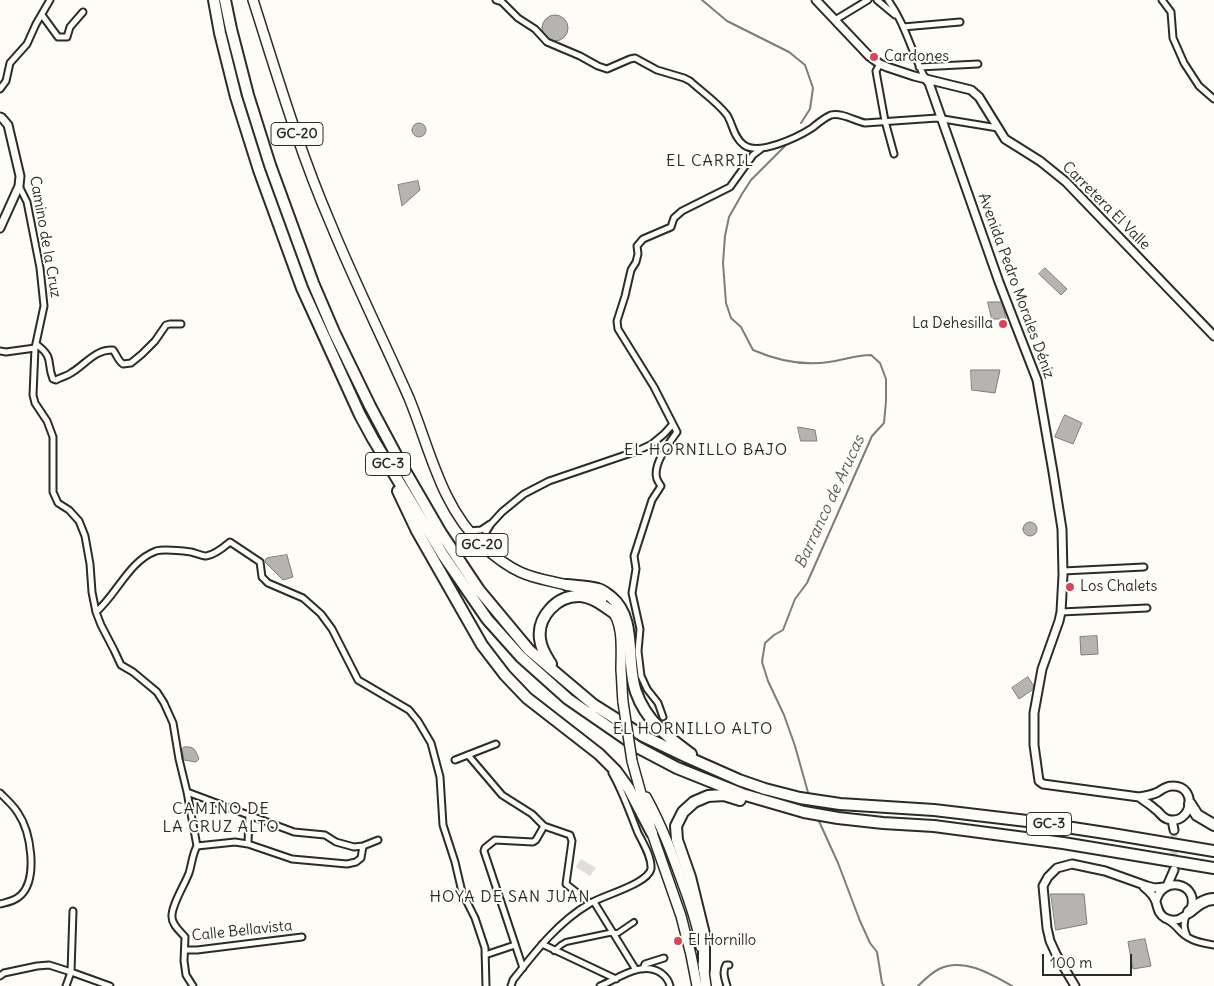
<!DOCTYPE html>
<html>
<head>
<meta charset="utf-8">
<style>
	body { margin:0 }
	#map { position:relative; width:1214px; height:986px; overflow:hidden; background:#fdfcf7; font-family:Delius,sans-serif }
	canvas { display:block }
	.scale { position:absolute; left:1042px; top:954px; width:90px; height:22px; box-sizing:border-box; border:2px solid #2b2b2b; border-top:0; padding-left:6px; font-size:15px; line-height:18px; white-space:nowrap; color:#2b2b2b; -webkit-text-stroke:4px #fdfcf7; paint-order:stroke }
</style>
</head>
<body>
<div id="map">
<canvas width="1214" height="986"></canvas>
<div class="scale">100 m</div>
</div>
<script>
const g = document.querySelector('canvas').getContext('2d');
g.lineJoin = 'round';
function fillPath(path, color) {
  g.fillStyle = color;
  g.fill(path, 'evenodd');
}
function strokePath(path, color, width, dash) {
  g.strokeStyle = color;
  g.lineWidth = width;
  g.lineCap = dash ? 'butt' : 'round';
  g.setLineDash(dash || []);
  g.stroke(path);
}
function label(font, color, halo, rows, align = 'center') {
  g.font = font + ' Delius,sans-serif';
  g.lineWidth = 4;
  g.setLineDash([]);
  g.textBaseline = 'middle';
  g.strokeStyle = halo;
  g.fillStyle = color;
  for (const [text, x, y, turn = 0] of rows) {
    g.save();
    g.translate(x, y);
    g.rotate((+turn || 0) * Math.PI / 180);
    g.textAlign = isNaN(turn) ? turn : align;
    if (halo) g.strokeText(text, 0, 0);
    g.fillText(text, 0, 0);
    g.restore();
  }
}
fillPath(new Path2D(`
	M581 859 596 868 590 876 576 867Z`), '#dfdeda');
const water = new Path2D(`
	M542 28a13 13 0 1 1 26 0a13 13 0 1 1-26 0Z
	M412 130a7 7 0 1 1 14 0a7 7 0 1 1-14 0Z
	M418 181 420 190 402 206 398 185Z
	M1045 268 1067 289 1061 295 1039 274Z
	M988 302H1002L1006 319H992Z
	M971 370H1000L995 393 972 390Z
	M1065 415 1082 423 1073 444 1055 437Z
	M798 427 815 430 817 441H801Z
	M1023 529a7 7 0 1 1 14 0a7 7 0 1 1-14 0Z
	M287 555 293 577 283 580 265 562V560L267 558Z
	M1097 636 1098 654 1081 655 1080 637Z
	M1028 677 1035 688 1019 699 1012 688Z
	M184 747C195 746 195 750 199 759L196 762 184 760 182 750Z
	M1051 894H1084L1087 924 1056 930Z
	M1145 939 1151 966 1133 969 1128 942Z`);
fillPath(water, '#b5b4b1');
strokePath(water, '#7e7d7b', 1);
strokePath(new Path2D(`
	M702 0 727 21 789 52 805 65 813 88 810 109 801 123
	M787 144 751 180 742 194 729 217 725 236 723 263 726 303 731 318 741 327 753 350C776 360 803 366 829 362 843 360 856 355 871 355L880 363 886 379V401L884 423 872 436 807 583 795 599 783 630 774 635 765 643 762 662 768 681 784 715 795 746 809 796
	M818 819 838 863 860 921 870 943 877 952 882 983 884 986
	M918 986C924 980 931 973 939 969 963 957 991 974 1012 986`), '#7e7d7b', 2);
strokePath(new Path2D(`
	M1174 830V865`), '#d3d2ce', 7, [7, 3.5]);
const pedestrian = new Path2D(`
	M554 951 561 945 566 942 609 933H618L634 922`);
const minor = new Path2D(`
	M496 0 502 2 518 18 535 29 547 42 580 56 598 66 607 69 630 59 635 58 657 70 684 78 690 81C702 92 717 102 727 115 733 125 734 138 744 145 759 156 798 137 812 128 818 123 824 118 831 115 841 112 855 121 865 123L937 118 998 128
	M877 0 895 15
	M888 0C905 23 912 53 925 78
	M1162 0 1171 12 1173 38 1184 63 1199 86 1214 99
	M42 15 58 37H67L70 27 83 12
	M835 20 868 0
	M903 27 960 22
	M880 64 876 71 877 77 885 121 894 154
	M919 67 978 64
	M0 89 6 81 10 63 27 44 36 24 50 0
	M19 186 27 202 40 268 44 306 35 348 33 395 35 403 47 421 53 437V492L58 503 69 510 79 521 85 536 90 564 92 592 96 612 101 625 114 650 121 665 133 672 157 692 164 703 173 723 179 759 187 792 197 846C192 855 192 864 189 873 185 884 171 906 172 917 172 925 180 931 185 937L184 961 186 975 193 986
	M36 344C55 358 46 362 53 379L56 380C61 377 67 376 71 373 85 365 95 349 113 350 117 355 118 361 123 364L131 363 142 354 155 341 166 325 170 324H181
	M0 351 6 352 35 348
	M469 531 481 530 490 524
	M483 545 486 532 491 524 502 512 524 494 549 481 637 451 652 444 664 434 673 424
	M1063 571 1144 567
	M96 612C117 594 129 561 156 551 163 549 183 551 191 552 196 553 202 556 206 556 215 555 224 547 230 542L260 562 262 577 268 583 303 598 321 614 332 629 358 680 409 710 418 721 431 743 440 777 443 825 455 862 462 892 475 918 485 948 486 986
	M1061 612 1147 608
	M663 717 658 703 647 689 641 676 638 651 640 629 632 593 636 569 634 556 652 500 661 486C660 484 658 482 657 479 652 465 669 443 677 432L654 387 618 329 617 321 625 296 631 270 636 262 638 254 637 246 643 239 671 227 674 218 682 211 730 187 753 155 761 149
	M468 755 502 795 532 814 544 826 570 835 572 841 566 884 590 903
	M455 760 496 744
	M187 792 294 832 325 835 336 842 354 847 363 846 378 840
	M0 793C6 799 14 806 18 813 31 832 38 878 21 895 15 901 8 902 0 904
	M248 844 249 814
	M197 846 235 842 248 844 292 859 347 864 356 862 361 858 363 846
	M594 902 636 970
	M1186 916C1183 924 1184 929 1187 936
	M1169 921C1174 924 1177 928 1181 932 1190 941 1202 943 1214 945
	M542 944 616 979
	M185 950H197L302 937
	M485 955 515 945
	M523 968 484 851 485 848 495 840 533 842 536 840 544 826
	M643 969 645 964 664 958
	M0 976 4 973 37 966 49 965 71 972 110 986
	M66 986 71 972 73 911
	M511 986 513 980C535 952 558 922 589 904 601 896 648 884 651 869 652 857 643 843 638 833 630 813 623 792 612 773
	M600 986C618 979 641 960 661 973 665 976 669 981 670 986
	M727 986C725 979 722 972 726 965H729`);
const tertiary = new Path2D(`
	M816 0 869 56 880 64 887 67 914 76 971 90 979 97 1005 139 1040 161 1066 182 1214 336
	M925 78 929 83 999 282 1037 380 1053 472 1062 529 1063 575 1061 612 1059 621 1042 669 1034 713V745L1039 781 1043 784 1139 797C1146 796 1152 795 1158 792 1163 789 1166 786 1172 786 1199 785 1192 827 1167 819 1161 817 1160 812 1155 809 1151 805 1144 801 1139 797
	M0 117 2 118 8 125 20 176 19 186 0 228
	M1172 820 1174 830
	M1167 886 1174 870
	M1144 887C1149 891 1154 896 1156 902 1158 908 1158 914 1165 918 1171 921 1178 921 1183 917 1188 915 1191 910 1192 905 1196 882 1162 876 1156 901
	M1075 986 1056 954 1050 941 1047 928 1043 886 1048 877 1057 868 1072 864 1105 871 1147 886 1155 888 1164 887`);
const primary = new Path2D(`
	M253 0C277 75 299 150 330 222 354 281 383 339 409 398 430 449 441 507 483 546 493 555 507 566 520 572 535 579 551 581 567 585 580 588 591 593 602 599
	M611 609C624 625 621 650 621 670 622 681 622 691 623 702
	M632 761 652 833 681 916 691 955 697 986
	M646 797C662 826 673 856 684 887 691 906 698 926 701 947
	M703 964 706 986`);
const motorway = new Path2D(`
	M214 0 220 33 236 97 259 170 302 288 360 415 373 439 443 555 487 619 521 657 568 699 639 748 677 768 742 794 804 812 838 818 883 823 934 826 1063 843 1214 868
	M225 0 231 29 248 95 270 165 313 283 334 332 370 406 401 464 441 533 479 590 529 650 562 678 594 705 643 736 687 757 739 780 765 789 800 798 840 804 934 810 1027 821 1112 834 1214 851
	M398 491 417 531 482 645 505 675 527 698 599 754 616 771 629 789 652 833
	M567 585C577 586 588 586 598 589 603 590 607 594 611 597 638 619 625 662 636 692 646 721 668 737 691 754
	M551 664C546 656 541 649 540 639 537 617 557 595 580 596 593 597 604 606 614 613
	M1190 804 1197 815 1214 825
	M1189 912C1196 906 1204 899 1214 899
	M704 970V934L690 877 677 840 676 826 683 812 694 802 708 796 724 795 740 800`);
strokePath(pedestrian, '#2b2b2b', 8);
strokePath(minor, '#2b2b2b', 9);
strokePath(tertiary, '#2b2b2b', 11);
strokePath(primary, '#2b2b2b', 12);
strokePath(motorway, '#2b2b2b', 14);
strokePath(pedestrian, '#fdfcf7', 4);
strokePath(minor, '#fdfcf7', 5);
strokePath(tertiary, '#fdfcf7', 7);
strokePath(primary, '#fdfcf7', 9);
strokePath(motorway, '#fdfcf7', 10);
const primaryBridge = new Path2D(`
	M623 702 632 761`);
strokePath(primaryBridge, '#2b2b2b', 12, []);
strokePath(primaryBridge, '#fdfcf7', 9);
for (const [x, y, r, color] of [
	[874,57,5,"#d1495b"],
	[1003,324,5,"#d1495b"],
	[1070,587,5,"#d1495b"],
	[678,941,5,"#d1495b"]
]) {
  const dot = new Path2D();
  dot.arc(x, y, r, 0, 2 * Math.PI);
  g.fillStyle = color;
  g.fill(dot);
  strokePath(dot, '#fdfcf7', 2);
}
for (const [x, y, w] of [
	[297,134,52],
	[388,464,45],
	[482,545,52],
	[1049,824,45]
]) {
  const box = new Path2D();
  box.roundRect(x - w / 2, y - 11.5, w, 23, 4);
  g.fillStyle = '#fdfcf7';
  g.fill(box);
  strokePath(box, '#2b2b2b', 1);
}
label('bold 14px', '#2b2b2b', null, [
	["GC-20",297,134],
	["GC-3",388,464],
	["GC-20",482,545],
	["GC-3",1049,824]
]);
label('15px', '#2b2b2b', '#fdfcf7', [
	["Cardones",884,57],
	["La Dehesilla",993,324,"right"],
	["Los Chalets",1080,587],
	["El Hornillo",688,941]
], 'left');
label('15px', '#2b2b2b', '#fdfcf7', [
	["Carretera El Valle",1106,206,45],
	["Camino de la Cruz",45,237,80],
	["Avenida Pedro Morales Déniz",1016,286,70],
	["Calle Bellavista",242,931,-6]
]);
g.letterSpacing = '1px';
label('16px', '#2b2b2b', '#fdfcf7', [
	["EL CARRIL",710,161],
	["EL HORNILLO BAJO",706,450],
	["EL HORNILLO ALTO",693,729],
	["CAMINO DE",221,809],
	["LA CRUZ ALTO",221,827],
	["HOYA DE SAN JUAN",510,897]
]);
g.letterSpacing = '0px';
label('italic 16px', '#5b5b5a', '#fdfcf7', [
	["Barranco de Arucas",830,502,-65]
]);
</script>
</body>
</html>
